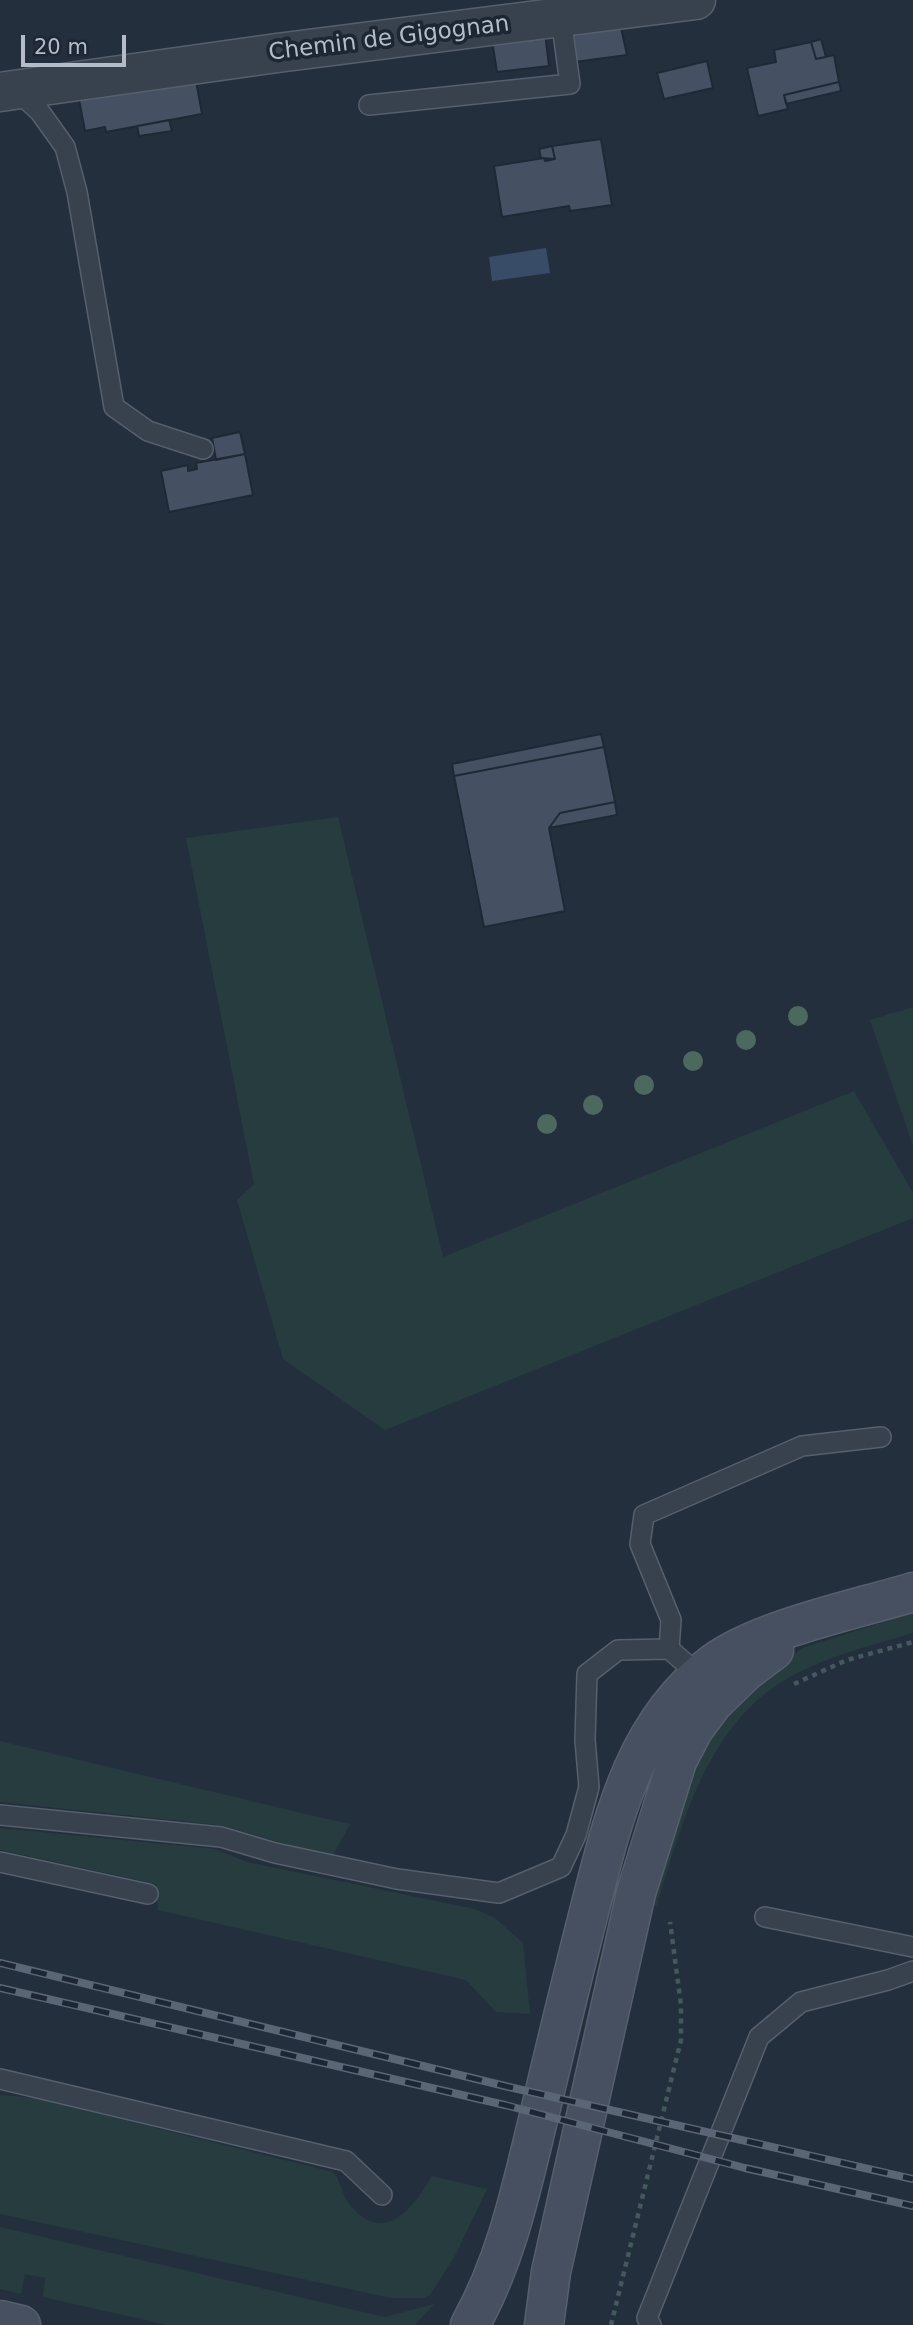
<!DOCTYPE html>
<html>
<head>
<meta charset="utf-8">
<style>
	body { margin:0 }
	#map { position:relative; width:913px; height:2325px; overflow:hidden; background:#242f3e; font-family:"DejaVu Sans",sans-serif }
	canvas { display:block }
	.scale { position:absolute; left:21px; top:35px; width:105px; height:32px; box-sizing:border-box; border:4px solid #b4bcc9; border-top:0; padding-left:9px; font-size:21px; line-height:24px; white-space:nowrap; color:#b4bcc9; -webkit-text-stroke:5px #1d2633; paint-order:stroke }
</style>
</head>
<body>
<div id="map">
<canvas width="913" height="2325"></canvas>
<div class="scale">20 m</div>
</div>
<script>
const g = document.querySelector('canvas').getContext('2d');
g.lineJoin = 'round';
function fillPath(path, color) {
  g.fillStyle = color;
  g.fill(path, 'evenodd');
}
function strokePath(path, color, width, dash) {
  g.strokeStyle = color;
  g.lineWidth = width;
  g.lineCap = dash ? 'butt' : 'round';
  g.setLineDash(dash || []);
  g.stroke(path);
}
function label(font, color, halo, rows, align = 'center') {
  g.font = font + ' "DejaVu Sans",sans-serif';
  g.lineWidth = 7;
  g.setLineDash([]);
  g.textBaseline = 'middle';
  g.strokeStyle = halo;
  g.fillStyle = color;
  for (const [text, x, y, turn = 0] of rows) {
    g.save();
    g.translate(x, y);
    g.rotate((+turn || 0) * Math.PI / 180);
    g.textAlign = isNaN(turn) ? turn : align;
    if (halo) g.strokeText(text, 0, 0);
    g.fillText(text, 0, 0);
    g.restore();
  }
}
fillPath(new Path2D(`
	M338 817 443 1257 854 1091 913 1193V1218L385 1430 283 1359 237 1200 254 1184 186 838Z
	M913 1007V1146L870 1020Z
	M913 1613V1633C866 1647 815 1659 774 1687 704 1736 681 1828 657 1905L639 1912 702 1733 765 1671 805 1647Z
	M0 1741 314 1816 350 1824 332 1857 219 1825 0 1802Z
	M0 1828 215 1849 247 1862 475 1909 495 1918 523 1943 530 2014 496 2012 466 1980 158 1910 156 1884 0 1850Z
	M0 2095 36 2098 333 2172C341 2181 342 2195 350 2205 384 2247 414 2207 432 2176L487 2189 456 2254 430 2295 423 2298H391L0 2214Z
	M0 2227 385 2317 434 2304 415 2325H167L43 2297 45 2278 25 2274 21 2294 0 2289Z`), '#263c3f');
fillPath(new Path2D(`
	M546 248 550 273 492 281 489 257Z`), '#394c67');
const building = new Path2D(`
	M620 23 627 55 575 62 571 38 581 26Z
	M545 33 549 66 497 72 492 40Z
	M821 39 826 57 816 59 811 42Z
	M811 42 816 59 834 55 839 82 784 95 788 109 758 116 747 68 776 62 774 50Z
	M707 61 713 88 664 99 657 73Z
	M194 69 202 114 106 132 105 127 85 131 77 89Z
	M839 82 841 91 786 104 784 95Z
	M169 120 172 131 139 136 137 126Z
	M601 139 612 205 570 211 569 206 502 217 494 166 544 158 545 161 555 159 552 146Z
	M552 146 555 159 541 158 539 149Z
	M240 432 245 454 216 460 212 438Z
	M245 454 253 495 169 512 161 471 188 465V471L197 469 196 463Z
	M601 734 604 747 454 776 452 764Z
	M604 747 615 802 560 813 549 828 565 911 484 927 454 776Z
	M615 802 617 815 549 828 560 813Z`);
fillPath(building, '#455162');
strokePath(building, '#1f2835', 2);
const lane = new Path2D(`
	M16 90 40 112 65 147 77 192 114 407 148 431 203 449
	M369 105 570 84 561 18
	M669 1649 671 1620 640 1544 644 1515 802 1446 881 1437
	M0 1815 221 1837 275 1853 397 1879 499 1893 561 1867 576 1835 589 1787 585 1740 587 1674 618 1650 669 1649 700 1676
	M0 1862 148 1894
	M765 1917 913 1947
	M0 2079 346 2161 382 2195
	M651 2325 647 2318 759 2037 801 2002 888 1980 913 1971`);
const street = new Path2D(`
	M0 92 277 53 696 0`);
const secondary = new Path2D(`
	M0 2320 21 2325
	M470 2325C506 2261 521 2190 538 2120 555 2049 572 1978 590 1908 613 1818 635 1722 714 1663 760 1629 857 1609 913 1592
	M544 2325 551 2272 636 1893 677 1761 693 1730 713 1703 746 1671 774 1650`);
strokePath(lane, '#565f6c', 22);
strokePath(street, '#565f6c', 41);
strokePath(secondary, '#565f6c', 41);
strokePath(new Path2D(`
	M794 1684 847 1660 913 1642
	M611 2325 681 2040V2005L670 1922`), '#44595c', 4.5, [5, 5]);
strokePath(lane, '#38414e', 19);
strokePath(street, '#38414e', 38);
strokePath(secondary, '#465061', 38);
const rail = new Path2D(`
	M0 1963 509 2087 913 2179
	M0 1988 505 2105 745 2168 913 2206`);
strokePath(rail, '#5a6575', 8);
strokePath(rail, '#1d2633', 5, [16]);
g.fillStyle = '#4b6a5d';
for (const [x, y] of [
	[798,1016],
	[746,1040],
	[693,1061],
	[644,1085],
	[593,1105],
	[547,1124]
]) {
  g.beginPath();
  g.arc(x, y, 10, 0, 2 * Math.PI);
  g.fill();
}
label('23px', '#b4bcc9', '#1d2633', [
	["Chemin de Gigognan",389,39,-7]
]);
</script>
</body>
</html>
